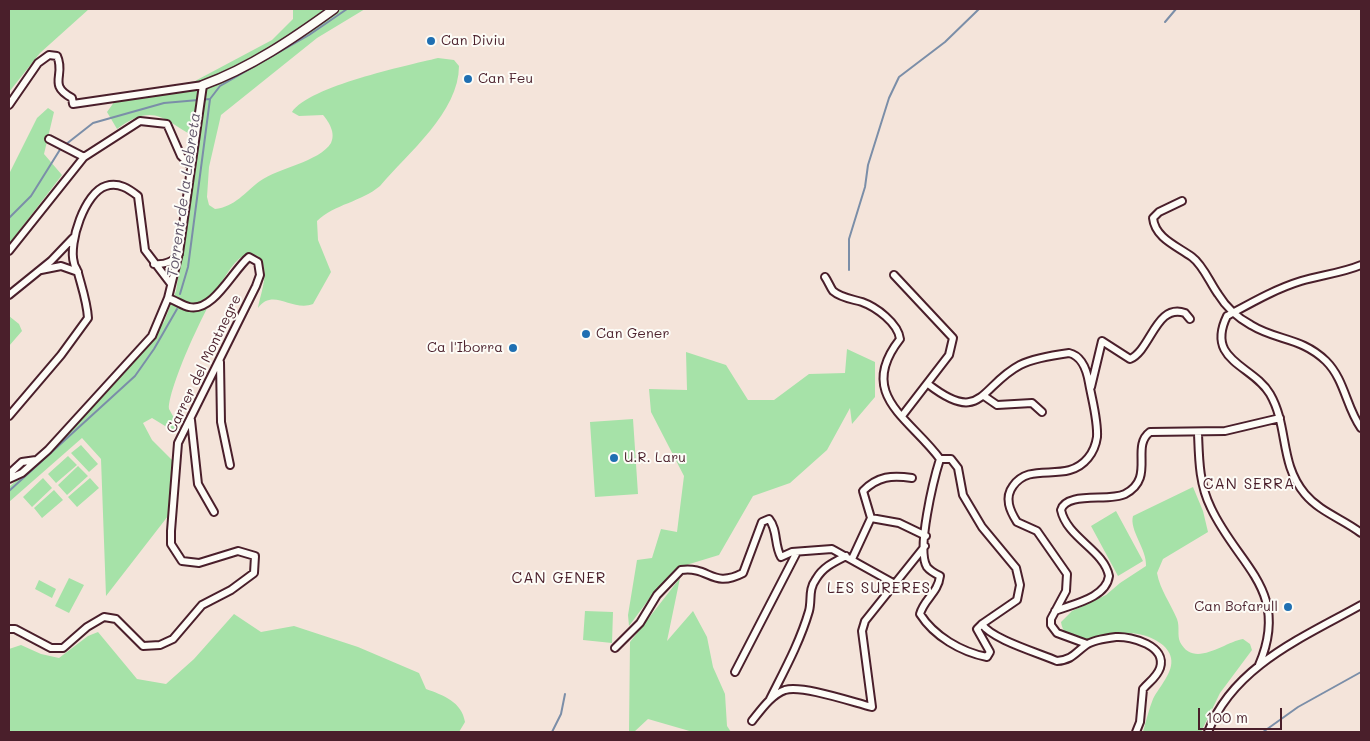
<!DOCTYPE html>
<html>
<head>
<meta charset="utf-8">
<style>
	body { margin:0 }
	#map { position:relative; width:1370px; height:741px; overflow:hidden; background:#f4e4da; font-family:Mali,sans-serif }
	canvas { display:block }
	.frame { position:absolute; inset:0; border:10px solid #4a1f2b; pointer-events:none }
	.scale { position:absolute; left:1198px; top:708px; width:84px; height:22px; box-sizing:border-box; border:2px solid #4a1f2b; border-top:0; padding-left:6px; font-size:15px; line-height:18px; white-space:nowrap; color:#4a1f2b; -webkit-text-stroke:4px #fdfcf7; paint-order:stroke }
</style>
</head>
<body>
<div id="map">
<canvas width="1370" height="741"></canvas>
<div class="frame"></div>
<div class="scale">100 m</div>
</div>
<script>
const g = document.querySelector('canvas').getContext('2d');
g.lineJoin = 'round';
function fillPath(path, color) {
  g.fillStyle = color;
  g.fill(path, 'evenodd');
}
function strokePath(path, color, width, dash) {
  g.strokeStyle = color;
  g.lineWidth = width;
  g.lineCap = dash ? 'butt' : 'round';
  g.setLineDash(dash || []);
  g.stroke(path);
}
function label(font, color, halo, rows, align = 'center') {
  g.font = font + ' Mali,sans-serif';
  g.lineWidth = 4;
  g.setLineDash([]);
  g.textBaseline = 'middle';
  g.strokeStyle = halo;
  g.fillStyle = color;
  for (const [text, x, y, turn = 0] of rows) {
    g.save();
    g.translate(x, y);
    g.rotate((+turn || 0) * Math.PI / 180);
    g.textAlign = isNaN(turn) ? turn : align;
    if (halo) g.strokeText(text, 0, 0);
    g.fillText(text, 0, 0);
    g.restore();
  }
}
fillPath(new Path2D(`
	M9 9H89L40 53 9 92Z
	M293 9H365L317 38 221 115 209 167 207 197 209 205 215 209C235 207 245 192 260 181 278 168 319 162 331 143 336 133 329 122 323 115L299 116 292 112C310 86 405 66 438 58L454 60 459 66C459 112 408 153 380 186 361 202 335 204 317 221L318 240 331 272 313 304C292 312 273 287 258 308 261 291 271 270 258 256 250 254 242 255 237 261 218 278 168 385 169 409L178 425 177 429H170L152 418 143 423 152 440 173 461 168 516 106 596 101 459 82 438 9 502V487L45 455 115 382 143 352 164 322 176 291 199 139C165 122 155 100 117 129L107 112 117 98 124 95 195 81 272 40 293 19Z
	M48 108 54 112 44 154 62 175 9 244V174L37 118Z
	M9 316 19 324 22 331 9 346Z
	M847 349 875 362V397L852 424 850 408 827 450 790 483 753 496 719 555 683 566 652 595 629 626 628 615 637 560 652 558 661 529 677 532 684 476 651 412 649 389 687 390 686 352 726 365 748 400H774L809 374 845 373Z
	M633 419 638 494 595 497 590 422Z
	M81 445 98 464 89 472 71 453Z
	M68 456 77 465 56 483 48 474Z
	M78 466 88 476 67 495 58 485Z
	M43 478 52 488 32 507 23 497Z
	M90 478 99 488 77 507 68 497Z
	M1193 487 1203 511 1208 532 1163 559 1157 573C1160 590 1171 604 1177 619 1180 627 1177 635 1180 642 1194 669 1224 642 1243 639L1250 644 1252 650 1220 693 1201 732H1143C1146 721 1149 709 1153 699 1159 687 1174 672 1171 658 1170 652 1165 646 1160 643 1146 633 1132 632 1116 634 1098 635 1066 651 1061 622L1072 611 1106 595 1120 583 1146 566C1147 549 1129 530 1133 516Z
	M54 490 63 500 42 518 34 508Z
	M1116 511 1143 561 1118 576 1091 526Z
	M69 578 84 585 69 613 55 606Z
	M680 578 667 641 693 611 707 637 713 667 725 694 727 726 731 732H693L648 719 634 732H629L630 642Z
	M39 580 56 589 52 598 35 589Z
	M585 611 613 612 612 643 583 640Z
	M234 614 261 632 294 626 358 647 419 673 426 689C443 695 462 702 465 722L459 732H9V649L21 645 41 654 59 658 88 636 98 632 137 679 166 684 194 659Z`), '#a6e2a8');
strokePath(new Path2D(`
	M1165 22 1176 9
	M65 145 93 123 164 103 210 99 220 86 309 35 347 9
	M9 218 31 196 61 148
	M849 270V239L865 187 868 165 889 98 899 77 945 42 979 9
	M180 294 188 267 210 99
	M9 491 135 376 154 349 177 309
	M552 732 561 714 565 694
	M1263 732 1298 707 1361 672`), '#7b8ea8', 2);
const minor = new Path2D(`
	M9 105 38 63 49 55 57 56C66 75 47 85 72 98L73 104 203 85 179 253 168 298 152 336 48 450 22 473 9 479
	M49 139 84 157
	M1182 201 1159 212 1153 218C1155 238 1177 246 1192 257 1203 265 1210 283 1218 294 1226 307 1238 318 1251 325 1277 341 1301 337 1326 361 1345 380 1346 407 1361 428
	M9 251 84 157 140 121 167 124 181 156 191 166
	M154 264C164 265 172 263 179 254
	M1361 265C1342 273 1321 275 1301 281 1275 289 1251 303 1227 316 1205 361 1253 365 1270 394 1289 427 1279 463 1305 494 1320 512 1343 519 1361 533
	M41 270 61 266 78 272
	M894 275 953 338 949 355 902 416
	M825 277C828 281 830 287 833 291 841 298 852 299 862 302 876 307 898 323 900 339 856 395 910 418 940 459H951L958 468 963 495 982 527 1016 568 1020 585 1017 600 982 624C991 639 1039 653 1057 661 1072 660 1075 653 1086 645 1093 640 1108 638 1116 637 1132 636 1167 646 1160 668 1157 677 1149 682 1143 689L1140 722 1136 732
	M9 295 51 261 73 238
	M220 362 221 422 230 465
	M928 384C982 426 980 386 1020 365 1034 358 1054 355 1069 353 1082 356 1087 371 1089 383 1092 400 1098 420 1097 437 1096 444 1093 452 1088 458 1066 485 1031 460 1013 486 1004 498 1010 511 1017 522L1037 531 1067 574 1066 591 1051 619V625L1057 633 1087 644
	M1091 387 1102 341 1130 359C1151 350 1156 303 1185 313L1190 319
	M984 396 997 405 1032 403 1042 412
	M9 416 61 355 88 318C87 302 82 288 78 273 78 270 74 266 74 263 68 243 85 192 106 186 119 182 129 189 138 196L145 250 171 284
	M191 420 198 484 214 512
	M1198 433C1199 459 1199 484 1211 508 1238 566 1291 590 1259 665
	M940 459C934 478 916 550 927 567 930 571 936 574 940 576 938 593 924 599 920 614 934 636 961 652 987 657L990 652 977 629 982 624
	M9 474 22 462 36 460
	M871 518 899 523 926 536
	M852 559 871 518 863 491C878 476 892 475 912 478
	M1055 611C1073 604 1106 598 1109 576 1104 550 1067 538 1061 510 1066 491 1109 502 1125 494 1156 478 1130 447 1150 432L1225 431 1280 418
	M9 629H15L51 648H63L87 627 104 617 116 619 143 646 160 645 173 639 202 605 231 590 254 573 255 556 238 551 199 563 182 561 171 544V531L178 443 256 286 260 275 258 262 249 257C233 270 213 313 189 307 183 306 175 300 168 298
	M615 648 640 623 657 595 681 570C710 566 712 589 743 573L762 522 769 519C778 530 774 545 781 557L792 552 832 549 895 584
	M735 672 797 552
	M770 699C784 671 800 642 809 611 812 600 808 590 816 579 823 567 834 562 846 556
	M752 721C761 710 771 695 785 690 803 685 852 702 872 707L862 631 865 621 925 546
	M1208 732C1233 666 1304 637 1361 605`);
const tertiary = new Path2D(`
	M203 85C250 68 294 38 334 9`);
strokePath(minor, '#4a1f2b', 10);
strokePath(tertiary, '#4a1f2b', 11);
strokePath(minor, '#fdfcf7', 6);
strokePath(tertiary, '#fdfcf7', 8);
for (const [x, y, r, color] of [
	[431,41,5,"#1f6fb2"],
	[468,79,5,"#1f6fb2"],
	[586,334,5,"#1f6fb2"],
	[513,348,5,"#1f6fb2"],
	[614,458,5,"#1f6fb2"],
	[1288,607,5,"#1f6fb2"]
]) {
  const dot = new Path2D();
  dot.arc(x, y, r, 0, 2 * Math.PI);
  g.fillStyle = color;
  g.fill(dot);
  strokePath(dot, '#fdfcf7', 2);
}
label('14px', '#4a1f2b', '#fdfcf7', [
	["Can Diviu",441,41],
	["Can Feu",478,79],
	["Can Gener",596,334],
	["Ca l'Iborra",503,348,"right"],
	["U.R. Laru",624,458],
	["Can Bofarull",1278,607,"right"]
], 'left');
label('14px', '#4a1f2b', '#fdfcf7', [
	["Carrer del Montnegre",204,364,-64]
]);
label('italic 15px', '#62566a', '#fdfcf7', [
	["Torrent de la Llebreta",184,195,-82]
]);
g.letterSpacing = '1px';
label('15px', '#4a1f2b', '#fdfcf7', [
	["CAN SERRA",1249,484],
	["CAN GENER",559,578],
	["LES SURERES",879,588]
]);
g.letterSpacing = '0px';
</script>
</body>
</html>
